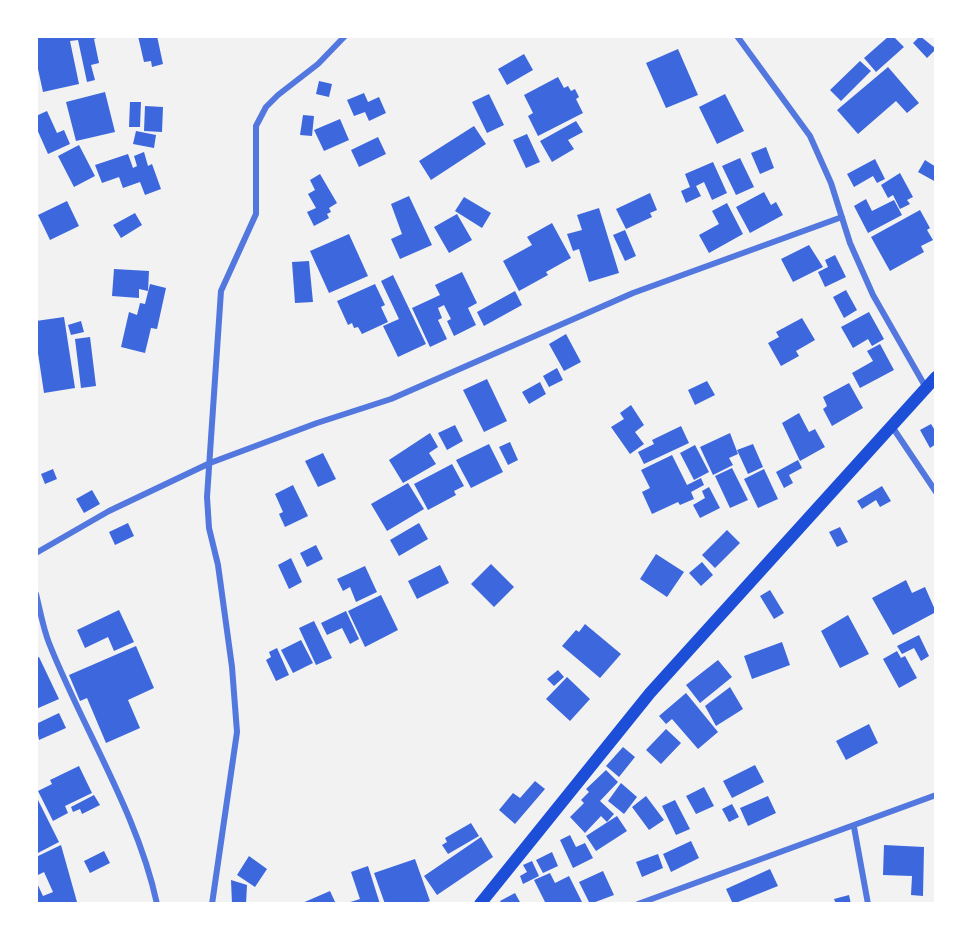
<!DOCTYPE html>
<html>
<head>
<meta charset="utf-8">
<style>
	body { margin:0 }
	#map { position:relative; width:972px; height:940px; overflow:hidden; background:#f2f2f2; font-family:Rubik,sans-serif }
	canvas { display:block }
	.frame { position:absolute; inset:0; border:38px solid #fff; pointer-events:none }
</style>
</head>
<body>
<div id="map">
<canvas width="972" height="940"></canvas>
<div class="frame"></div>
</div>
<script>
const g = document.querySelector('canvas').getContext('2d');
g.lineJoin = 'round';
function fillPath(path, color) {
  g.fillStyle = color;
  g.fill(path, 'evenodd');
}
function strokePath(path, color, width, dash) {
  g.strokeStyle = color;
  g.lineWidth = width;
  g.lineCap = dash ? 'butt' : 'round';
  g.setLineDash(dash || []);
  g.stroke(path);
}
fillPath(new Path2D(`
	M36 36H101L94 39 99 63 91 65 95 80 87 82 78 40 70 41 79 84 43 92 36 60Z
	M138 36H157L163 64 152 67 151 61 144 62Z
	M889 36H893L904 47 876 72 864 58Z
	M920 36 936 49 927 58 913 43Z
	M678 49 698 95 666 108 646 63Z
	M524 54 533 70 507 85 498 69Z
	M860 61 871 71 841 101 830 90Z
	M888 67 919 103 907 113 896 101 858 134 837 110Z
	M558 77 564 88 568 86 571 91 575 89 579 97 576 99 583 113 538 136 528 116 533 113 524 95Z
	M319 81 332 84 329 97 316 94Z
	M105 92 115 132 76 141 66 102Z
	M364 93 368 102 379 97 386 113 369 121 365 112 354 116 347 100Z
	M489 94 504 125 487 133 472 102Z
	M725 94 744 131 717 144 699 107Z
	M130 102H141L140 127H129Z
	M145 106 163 107 162 132 144 131Z
	M47 111 57 133 64 130 70 144 48 154 36 127V116Z
	M303 115 314 116 312 136 300 135Z
	M340 119 349 140 324 151 314 130Z
	M576 121 583 132 568 140 574 149 552 162 540 141Z
	M474 126 486 144 431 180 419 161Z
	M136 131 156 135 154 148 133 144Z
	M527 134 540 162 526 168 513 140Z
	M378 137 386 154 359 167 351 150Z
	M79 145 95 176 74 187 58 156Z
	M766 147 774 168 760 174 751 153Z
	M144 152 148 166 152 164 161 189 145 195 140 182 123 188 119 177 102 183 95 165 128 154 133 168 137 166 134 156Z
	M740 158 754 187 736 195 722 166Z
	M875 159 885 179 877 183 873 176 854 187 847 174Z
	M925 160 936 167V182L918 172Z
	M713 162 727 193 712 200 704 182 696 186 701 196 686 203 681 191 690 187 685 174Z
	M900 173 913 197 907 200 910 204 900 209 893 195 888 198 881 185Z
	M320 174 337 203 329 208 331 212 327 214 329 218 314 226 307 212 316 208 308 194 315 190 310 180Z
	M764 192 771 205 776 202 783 215 750 233 736 207Z
	M650 193 657 210 650 213 652 217 626 229 616 209Z
	M409 196 432 245 400 259 391 239 402 234 391 204Z
	M464 197 491 213 482 228 455 211Z
	M866 199 872 211 894 200 902 215 868 233 854 206Z
	M67 201 79 226 50 240 38 215Z
	M727 203 743 234 709 253 699 235 719 224 712 211Z
	M599 208 619 273 589 282 579 249 573 251 567 234 582 230 577 215Z
	M920 210 930 228 927 230 933 240 921 246 924 252 890 271 871 237Z
	M135 213 142 225 121 238 113 225Z
	M457 214 472 240 449 253 434 227Z
	M552 223 571 258 546 272 548 275 519 291 503 261 532 245 527 237Z
	M625 230 636 256 625 261 613 235Z
	M349 234 368 276 329 293 310 251Z
	M809 245 823 267 793 282 781 259Z
	M835 255 846 277 825 287 818 272 828 267 825 260Z
	M309 261 313 302 295 303 292 262Z
	M114 269 149 271 148 291 139 289V298L112 296Z
	M462 272 477 303 468 308 476 325 454 336 447 321 451 319 444 305 438 308 442 318 438 320 447 339 430 347 412 308 440 295 435 285Z
	M393 275 426 344 398 357 383 326 399 319 381 281Z
	M150 284 166 288 157 329 151 328 145 353 121 347 129 312 137 315 140 303 145 304Z
	M375 284 385 305 381 307 388 322 362 334 358 327 354 328 352 323 348 325 337 301Z
	M846 290 857 310 844 318 833 297Z
	M515 291 522 305 484 326 477 312Z
	M869 312 884 339 872 346 868 339 853 348 841 327Z
	M64 317 75 388 44 393 36 340V321Z
	M802 318 815 340 796 351 799 356 781 366 768 343 779 337 776 332Z
	M81 321 84 332 71 335 68 325Z
	M566 334 581 362 564 371 549 344Z
	M90 337 96 386 81 388 75 339Z
	M880 344 894 370 860 388 852 373 873 361 867 351Z
	M557 368 563 380 549 387 543 376Z
	M487 379 507 421 484 432 463 390Z
	M707 381 715 395 695 405 688 390Z
	M540 382 546 394 529 404 522 392Z
	M849 383 863 408 832 426 823 409 827 406 823 397Z
	M631 405 644 425 635 432 644 444 630 454 611 427 624 419 620 413Z
	M799 413 809 432 815 429 825 447 800 461 782 423Z
	M931 424 936 432V444L930 448 920 430Z
	M455 425 463 441 447 450 438 433Z
	M681 426 689 443 644 464 638 452 654 444 652 440Z
	M430 433 438 447 429 453 436 464 403 483 389 460Z
	M730 433 738 454 729 458 733 465 713 475 700 447Z
	M510 442 518 460 508 465 499 447Z
	M489 444 503 472 471 488 456 460Z
	M753 444 763 467 748 474 737 450Z
	M695 445 709 472 694 480 680 453Z
	M323 453 336 479 318 487 305 461Z
	M672 455 687 485 701 478 704 485 691 492 694 499 680 505 678 502 652 514 642 492 650 488 641 470Z
	M798 460 802 468 789 475 793 483 784 488 776 472Z
	M452 464 464 486 454 491 456 495 428 510 414 484Z
	M732 468 748 500 730 508 715 476Z
	M53 469 57 479 45 484 41 474Z
	M764 469 778 499 758 508 744 479Z
	M408 483 424 509 387 531 371 504Z
	M293 485 308 516 285 527 279 514 283 512 275 494Z
	M882 486 891 501 880 507 876 500 862 509 857 501Z
	M709 487 720 508 700 518 693 505 705 498 702 491Z
	M92 490 100 504 84 513 76 499Z
	M128 523 134 536 115 545 109 532Z
	M419 523 428 539 399 556 390 540Z
	M840 527 848 542 837 547 829 532Z
	M727 530 740 543 715 568 702 555Z
	M316 545 323 559 307 567 300 553Z
	M656 554 684 572 667 597 640 579Z
	M291 558 302 582 289 589 278 565Z
	M702 562 713 575 701 586 689 573Z
	M491 564 514 587 494 607 471 584Z
	M440 565 449 583 417 599 408 581Z
	M365 566 377 592 356 602 350 587 343 591 337 579Z
	M906 580 912 593 925 587 936 612 893 635 872 598Z
	M770 590 784 613 774 619 760 596Z
	M381 595 398 630 365 647 348 611Z
	M119 610 134 642 114 651 108 637 85 648 77 630Z
	M346 611 359 639 350 644 342 628 327 635 321 623Z
	M848 615 869 654 840 668 821 631Z
	M314 621 332 658 316 665 299 628Z
	M585 624 621 654 600 678 562 646 576 630 579 632Z
	M919 635 929 656 921 661 914 648 902 654 897 646Z
	M301 640 313 663 293 673 281 650Z
	M782 642 790 665 752 679 744 656Z
	M136 646 154 688 128 700 140 728 106 743 87 698 80 701 69 675Z
	M277 648 289 675 276 681 266 660 271 657 269 652Z
	M897 651 901 658 905 656 917 678 899 688 883 659Z
	M39 657 59 699 36 709V658Z
	M718 660 732 677 700 703 686 685Z
	M558 670 564 677 554 686 547 679Z
	M567 677 590 699 570 721 546 699Z
	M730 687 743 709 716 726 705 706Z
	M686 693 718 732 698 749 672 719 666 724 659 716Z
	M59 713 66 728 39 740 36 724Z
	M869 724 878 743 846 760 836 741Z
	M666 729 681 743 661 764 646 750Z
	M623 747 635 757 619 777 606 766Z
	M755 765 764 782 732 798 723 781Z
	M79 766 92 793 65 806 68 813 53 821 38 791 52 784 50 780Z
	M606 770 618 782 600 801 614 814 607 822 601 816 585 833 570 817 584 803 581 800 589 792 586 789Z
	M535 781 545 789 515 824 499 810 513 793 520 798Z
	M621 783 637 797 624 814 608 801Z
	M704 787 714 806 696 814 686 796Z
	M94 795 100 805 82 814 80 809 73 812 71 807Z
	M36 796 59 842 36 854Z
	M646 796 664 820 649 830 632 807Z
	M768 796 776 813 748 826 740 808Z
	M675 800 690 829 676 835 662 806Z
	M732 804 739 817 729 822 722 809Z
	M617 816 627 831 596 851 586 836Z
	M471 823 479 836 448 854 442 845 447 842 445 838Z
	M570 835 576 847 585 843 593 858 573 868 560 840Z
	M481 837 493 857 437 895 424 876Z
	M691 841 699 858 671 872 663 854Z
	M61 845 77 902 36 904V881L43 896 53 892 44 872 36 876V857Z
	M884 845 924 847 923 896 911 895 912 876 883 875Z
	M104 851 110 863 90 873 84 861Z
	M552 852 558 866 543 873 536 860Z
	M658 854 663 868 642 877 636 862Z
	M249 856 267 869 255 887 237 875Z
	M415 859 430 901 421 904H385L374 873Z
	M532 861 539 876 523 884 520 876 527 872 523 865Z
	M368 866 380 904H344L360 899 351 872Z
	M770 869 778 886 733 904 726 889Z
	M603 871 614 895 590 904 579 882Z
	M550 873 555 883 569 876 583 904H546L534 880Z
	M231 880 247 885 246 904H232Z
	M330 891 336 904H300Z
	M515 893 521 904H502L500 901Z
	M849 895 851 904H836L834 899Z`), '#3d67dc');
strokePath(new Path2D(`
	M737 36 810 136 831 183 850 243 873 295 925 386
	M891 425 936 492
	M36 553 109 511 210 463 317 423 391 399 633 293 842 217
	M36 594C40 610 43 628 49 643 83 729 138 814 157 904
	M854 827 868 904
	M212 904 237 732 232 667 218 565 209 528 207 497 221 291 256 214V126L266 107 278 95 318 64 345 36
	M638 904 936 795`), '#5277de', 6);
strokePath(new Path2D(`
	M480 904 650 693 936 377`), '#1d4ed8', 12);
</script>
</body>
</html>
